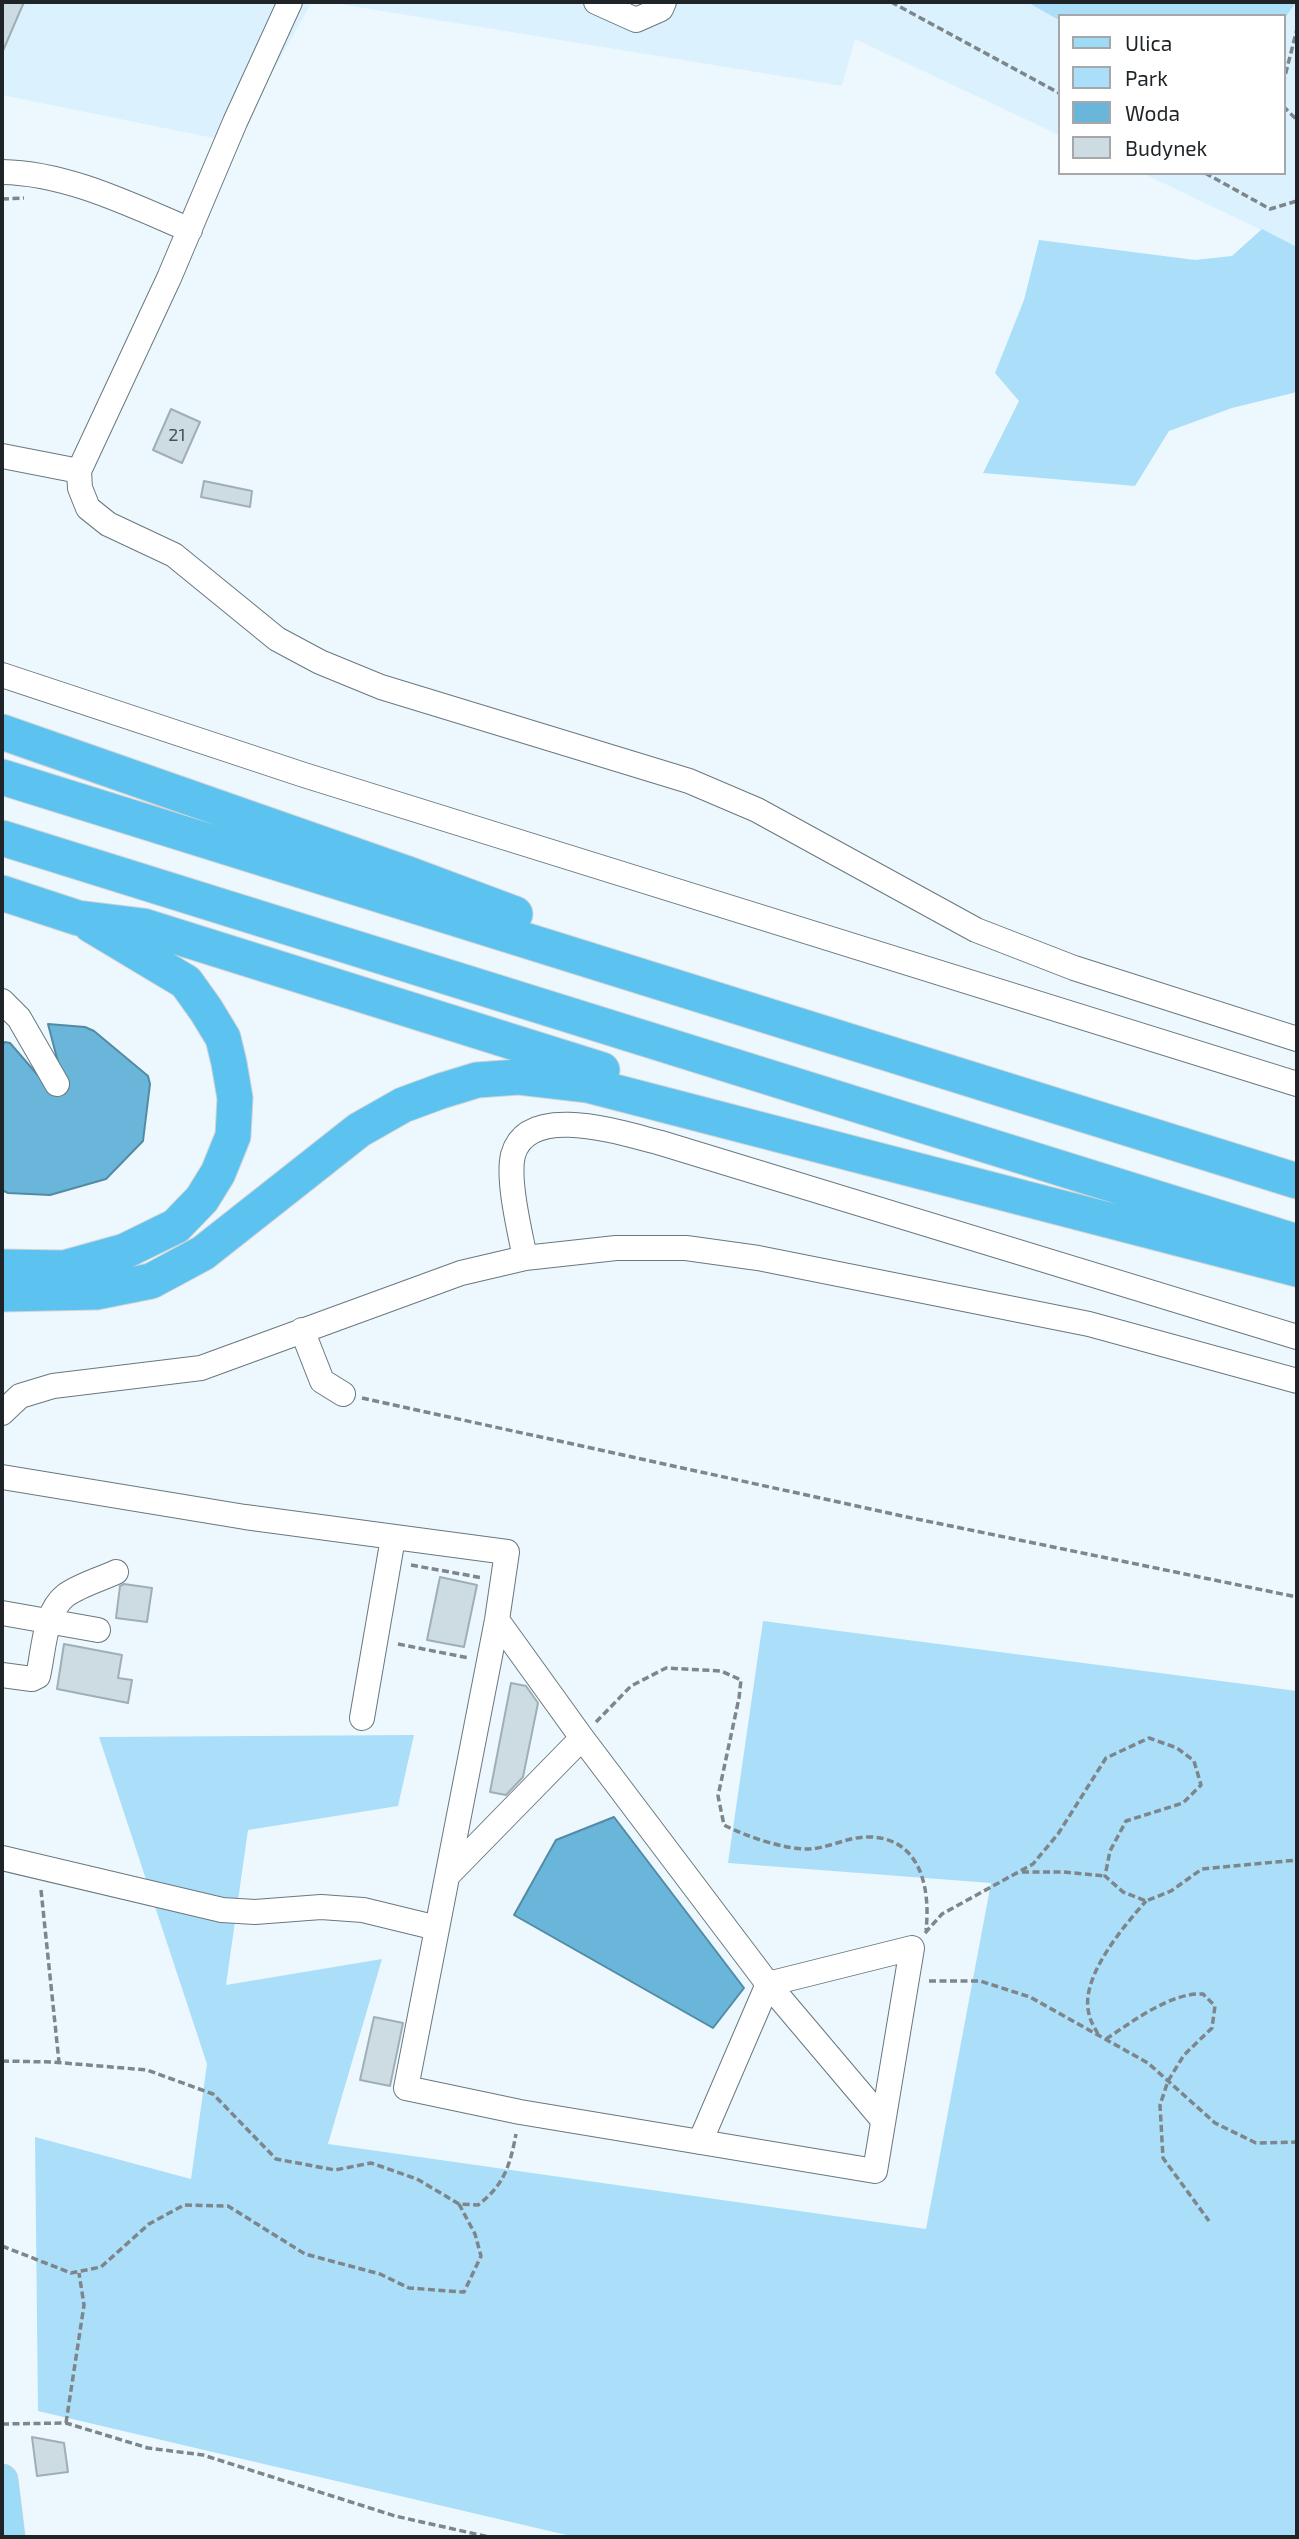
<!DOCTYPE html>
<html>
<head>
<meta charset="utf-8">
<style>
	body { margin:0 }
	#map { position:relative; width:1299px; height:2539px; overflow:hidden; background:#ecf8fe; font-family:"Exo 2",sans-serif }
	canvas { display:block }
	.frame { position:absolute; inset:0; border:4px solid #1e2427; pointer-events:none }
	.legend { position:absolute; left:1058px; top:14px; width:228px; height:161px; box-sizing:border-box; background:#fff; border:2px solid #a5a7a9; margin:0; padding:9px 12px; list-style:none; font-size:21px; color:#1e2427 }
	.legend li { display:flex; align-items:center; gap:14px; height:35px }
	.legend b { width:35px; border:2px solid #a5a7a9 }
</style>
</head>
<body>
<div id="map">
<canvas width="1299" height="2539"></canvas>
<div class="frame"></div>
<ul class="legend">
<li><b style="height:9px;background:#9ddbf7"></b>Ulica</li>
<li><b style="height:19px;background:#abdef8"></b>Park</li>
<li><b style="height:19px;background:#6ab6da"></b>Woda</li>
<li><b style="height:19px;background:#cddbe3"></b>Budynek</li>
</ul>
</div>
<script>
const g = document.querySelector('canvas').getContext('2d');
g.lineJoin = 'round';
function fillPath(path, color) {
  g.fillStyle = color;
  g.fill(path, 'evenodd');
}
function strokePath(path, color, width, dash) {
  g.strokeStyle = color;
  g.lineWidth = width;
  g.lineCap = dash ? 'butt' : 'round';
  g.setLineDash(dash || []);
  g.stroke(path);
}
function label(font, color, halo, rows, align = 'center') {
  g.font = font + ' "Exo 2",sans-serif';
  g.lineWidth = 7;
  g.setLineDash([]);
  g.textBaseline = 'middle';
  g.strokeStyle = halo;
  g.fillStyle = color;
  for (const [text, x, y, turn = 0] of rows) {
    g.save();
    g.translate(x, y);
    g.rotate((+turn || 0) * Math.PI / 180);
    g.textAlign = isNaN(turn) ? turn : align;
    if (halo) g.strokeText(text, 0, 0);
    g.fillText(text, 0, 0);
    g.restore();
  }
}
fillPath(new Path2D(`
	M2 2H312L233 142 2 95Z
	M327 2H1297V247L1142 173H1283V16H1059V135L855 39 842 86Z`), '#dbf2fe');
fillPath(new Path2D(`
	M1027 2H1296L1283 21V16H1059V20Z
	M1262 229 1297 247V392L1232 408 1169 431 1135 486 983 473 1019 401 995 373 1024 300 1039 240 1195 260 1232 256Z
	M763 1621 1297 1691V2537H575L38 2411 35 2137 191 2179 207 2064 99 1737 414 1735 398 1806 248 1830 226 1985 382 1959 328 2144 926 2229 991 1883 728 1863Z`), '#abdef8');
const water = new Path2D(`
	M48 1024 85 1027 94 1031 148 1076 150 1084 143 1141 106 1179 50 1195 8 1193 2 1190V1046L5 1042 10 1043 55 1095 65 1089Z
	M614 1817 744 1988 713 2028 514 1915 556 1840Z`);
fillPath(water, '#6ab6da');
strokePath(water, '#538aa4', 2);
const building = new Path2D(`
	M2 2H24L2 53Z
	M171 409 200 422 182 463 153 450Z
	M204 481 252 491 250 507 201 497Z
	M440 1577 477 1585 464 1647 427 1640Z
	M124 1584 152 1588 147 1622 116 1618 120 1586Z
	M64 1644 122 1655 118 1678 132 1680 128 1703 57 1689Z
	M511 1683 526 1686 538 1703 523 1777 506 1795 490 1792Z
	M374 2017 403 2023 390 2086 360 2080Z
	M32 2437 64 2443 68 2472 37 2476Z`);
fillPath(building, '#cddbe3');
strokePath(building, '#a0aeb5', 2);
const minor = new Path2D(`
	M290 2 235 122 169 278 79 471 80 488 88 508 108 524 174 555 277 639 320 662 381 687 689 781 757 810 976 930 1074 968 1297 1039
	M596 2 636 20 661 9 664 2
	M2 172C67 173 131 205 190 230
	M2 456 79 471
	M2 675 304 775 1297 1084
	M2 1001 19 1018 57 1084
	M525 1258C520 1232 507 1180 513 1155 528 1101 624 1134 661 1143L1297 1337
	M302 1330 322 1381 343 1394
	M2 1413 20 1396 53 1386 201 1368 461 1273 525 1258 616 1248H686L758 1258 1089 1324 1297 1381
	M2 1477 245 1517 507 1552 497 1620 406 2088 520 2112 875 2171 912 1948 768 1984 700 2142
	M2 1613 98 1630
	M497 1620 582 1738 768 1984 883 2120
	M2 1675 32 1679 38 1676C44 1650 44 1612 66 1595 80 1585 101 1579 116 1572
	M362 1718 393 1538
	M2 1858 222 1910 255 1912 321 1907 363 1910 437 1928
	M448 1875 582 1738`);
const major = new Path2D(`
	M2 2480 9 2537`);
const highway = new Path2D(`
	M2 732 408 874 515 914
	M2 777 1297 1181
	M2 838 1297 1242
	M2 893 78 918 143 926 602 1070
	M2 1267 64 1268 125 1251 176 1226 202 1199 218 1173 233 1136 235 1098 229 1063 223 1038 206 1010 186 982 91 925
	M2 1294 96 1292 151 1281 203 1253 359 1130 403 1105 441 1091 477 1080 519 1077 588 1085 1297 1269`);
strokePath(minor, '#6a787e', 26);
strokePath(major, '#d2d3d4', 33);
strokePath(highway, '#d2d3d4', 37);
strokePath(new Path2D(`
	M891 2 1059 93
	M1283 84 1297 29
	M1283 106 1297 120
	M1205 173 1270 209 1297 201
	M2 199 24 198
	M362 1398 907 1517 1297 1597
	M411 1565 483 1578
	M398 1644 469 1658
	M596 1722 631 1686 666 1668 721 1671 741 1680 739 1698 718 1796 724 1825C745 1836 783 1849 807 1849 826 1849 845 1838 865 1837 919 1835 931 1886 926 1930
	M1022 1872H1063L1105 1876
	M41 1890 59 2062
	M925 1933 942 1914 1033 1864 1058 1834 1106 1758 1149 1738 1177 1748 1194 1761 1201 1785 1183 1803 1126 1821 1110 1851 1105 1876 1123 1892 1146 1901 1171 1891 1202 1869 1297 1860
	M929 1981H980L1030 1997 1148 2063 1215 2123 1256 2143 1297 2142
	M1098 2034C1095 2028 1090 2021 1089 2014 1079 1978 1124 1926 1146 1901
	M1106 2039C1132 2022 1171 1992 1203 1994L1215 2006 1212 2028 1184 2055 1168 2081 1160 2105 1163 2158 1209 2221
	M2 2061 52 2062 147 2070 213 2094 276 2159 335 2170 371 2163 417 2179 459 2204 478 2205C504 2185 510 2166 516 2134
	M2 2246 71 2273 101 2267 149 2224 184 2205 228 2206 305 2254 380 2274 409 2288 464 2292 481 2256 475 2234 459 2204
	M66 2423 84 2305 79 2273
	M2 2424 66 2423 148 2448 203 2455 395 2516 489 2537`), '#7d868a', 3.5, [7, 3.5]);
strokePath(minor, '#fff', 24);
strokePath(major, '#9ddbf7', 32);
strokePath(highway, '#5cc3f1', 35);
label('18px', '#4a5256', null, [
	["21",177,435]
]);
</script>
</body>
</html>
